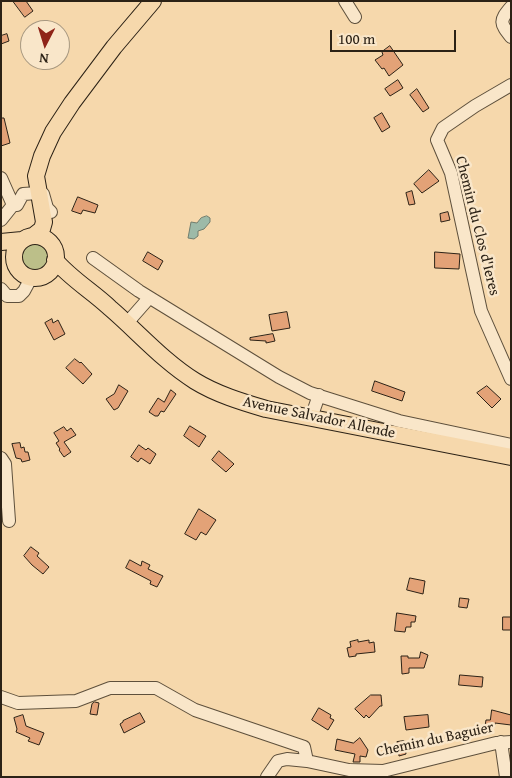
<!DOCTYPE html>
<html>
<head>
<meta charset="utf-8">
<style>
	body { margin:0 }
	#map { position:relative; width:512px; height:778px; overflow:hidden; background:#f6d8ac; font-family:"Gentium Book Plus",serif }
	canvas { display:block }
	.frame { position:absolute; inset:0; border:2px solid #2c2216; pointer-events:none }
	.north { position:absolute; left:20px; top:20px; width:50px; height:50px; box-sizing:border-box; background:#f9e6c9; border:1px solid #a79881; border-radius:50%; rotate:185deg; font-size:14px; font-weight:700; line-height:20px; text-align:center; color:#2c2216 }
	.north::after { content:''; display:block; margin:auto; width:18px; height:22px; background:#8f2418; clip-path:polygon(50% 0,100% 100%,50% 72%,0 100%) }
	.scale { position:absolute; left:330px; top:30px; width:126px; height:22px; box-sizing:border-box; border:2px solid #2c2216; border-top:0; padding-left:6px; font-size:15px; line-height:18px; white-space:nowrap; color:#2c2216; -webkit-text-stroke:4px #f9e6c9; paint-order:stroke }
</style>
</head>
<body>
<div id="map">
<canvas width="512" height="778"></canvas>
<div class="frame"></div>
<div class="north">N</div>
<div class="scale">100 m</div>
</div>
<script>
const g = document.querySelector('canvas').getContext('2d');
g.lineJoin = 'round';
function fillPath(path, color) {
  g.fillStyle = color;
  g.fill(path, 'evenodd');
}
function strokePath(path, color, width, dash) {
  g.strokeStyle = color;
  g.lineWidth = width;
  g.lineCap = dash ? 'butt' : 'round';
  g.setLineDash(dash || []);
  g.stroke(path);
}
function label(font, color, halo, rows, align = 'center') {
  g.font = font + ' "Gentium Book Plus",serif';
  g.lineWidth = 5;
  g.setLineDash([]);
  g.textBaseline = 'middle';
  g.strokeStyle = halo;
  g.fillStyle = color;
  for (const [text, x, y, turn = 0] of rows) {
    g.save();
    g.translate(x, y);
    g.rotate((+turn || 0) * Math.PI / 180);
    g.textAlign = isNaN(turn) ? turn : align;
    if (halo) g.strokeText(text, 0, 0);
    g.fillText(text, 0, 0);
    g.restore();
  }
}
fillPath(new Path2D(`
	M19 257a15 15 0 1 1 30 0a15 15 0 1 1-30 0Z`), '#bcbf89');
const water = new Path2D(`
	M207 216 210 218V222L204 229 198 231V236L194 239 188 238 191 222 197 223 201 218Z`);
fillPath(water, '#9dbaa8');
strokePath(water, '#707d6e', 1);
const building = new Path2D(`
	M13 1H26L33 11 25 17Z
	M7 34 9 41 1 44V36Z
	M390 46 403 65 389 76 384 68 382 69 375 60 383 55 382 52Z
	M398 80 403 88 390 96 385 89Z
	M417 89 429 108 423 112 410 95Z
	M382 113 390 127 382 132 374 118Z
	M1 118H4L10 143 1 146Z
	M429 170 439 181 422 193 414 184Z
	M412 191 415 204 409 205 406 193Z
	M78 197 98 205 95 213 83 210 81 214 72 211Z
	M448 212 450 220 441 222 440 214Z
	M148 252 163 261 158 270 143 261Z
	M435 252 460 254 459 269 435 268Z
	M287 312 290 328 272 331 269 315Z
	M52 319 53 323 58 320 65 334 54 340 45 323Z
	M273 334 275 341 266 343V341L250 340V338Z
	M75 359 80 363 81 362 92 374 83 384 66 368Z
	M375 381 405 392 402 401 372 391Z
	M119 385 128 391 118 408 114 410 106 399 114 394Z
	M487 386 501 399 492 408 477 393Z
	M171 390 176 394 164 412 161 411 158 416H155L149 412 158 398 164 402Z
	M190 426 206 436 199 447 184 436Z
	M64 427 67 431 71 428 76 435 64 442 71 452 64 457 59 450 60 449 56 443 59 441 54 433Z
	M20 443 21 448 24 447 25 452H28L30 460 22 462 21 459 16 458 12 444Z
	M139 445 146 450 148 448 156 454 150 464 141 458 138 462 131 457Z
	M219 451 234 464 226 472 212 460Z
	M199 509 216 520 206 535 201 532 196 540 185 534Z
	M31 547 39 553 37 556 49 567 43 574 32 565 24 556Z
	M130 560 141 566 142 561 150 565 148 569 163 576 157 587 150 584 151 581 126 568Z
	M410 578 425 581 423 594 407 590Z
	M460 598 469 599 467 608 459 607Z
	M397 613 416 616 415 622H411V627H406L405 632 395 631Z
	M503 617H511V630H503Z
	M358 640V642L369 640V643L374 642 375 652 356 654V656L349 657 347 648 351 647 350 642Z
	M421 652 428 655 424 668H409V673L402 674 401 656H408V658H419Z
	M460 675 483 677 482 687 459 685Z
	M371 695H381L382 706H380L369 718 366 715 364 718 355 709Z
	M95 702 99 703 97 715 90 714 92 704Z
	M319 708 331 715 330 718 334 720 328 730 312 720Z
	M492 710 511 715V725L495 723 494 728 485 726 486 720H490Z
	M140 713 145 722 124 733 120 724 123 722V721Z
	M23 715 26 726 44 733 39 745 28 741 30 738 16 732 17 729 14 718Z
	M428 715 429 727 406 730 404 717Z
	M360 738 368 750 366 757 360 756V762H353L355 754 335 750 337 739 353 743Z
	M404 741 406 754 399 756 397 742Z`);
fillPath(building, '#e3a277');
strokePath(building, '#2c2216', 1);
const minor = new Path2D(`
	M345 1 355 17
	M511 7C499 21 500 23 511 37
	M511 85 475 106 443 128 437 140 451 173 481 311 511 379
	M1 178 13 205H17L23 194 38 193 43 194 47 208 51 212
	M1 220 13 205
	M93 258 139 291 279 377 310 393 399 421 511 445
	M1 289 7 296H19L24 291 31 278
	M127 323 149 298
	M311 418 319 395
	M1 458 5 464 9 521
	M1 697 18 703 76 701 110 688H156L195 710 304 747 307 761
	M501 742 506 777
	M267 777 278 761 287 759 307 761 349 770 383 771 496 743 511 742`);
const major = new Path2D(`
	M33 236 42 229 44 222 36 176 42 156 53 132 72 103 114 47 153 1
	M14 257a21 21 0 1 1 42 0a21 21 0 1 1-42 0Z
	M1 242 22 240
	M55 260C71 279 92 291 110 308 138 332 163 361 195 381 216 394 242 402 266 409L511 457`);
strokePath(minor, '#5e503c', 14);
strokePath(major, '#2c2216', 18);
strokePath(minor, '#f9e6c9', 12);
strokePath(major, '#f6d8ac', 16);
label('15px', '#2c2216', '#f9e6c9', [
	["Chemin du Clos d'Ieres",477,226,76],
	["Avenue Salvador Allende",319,418,12],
	["Chemin du Baguier",435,740,-12]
]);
</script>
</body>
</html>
